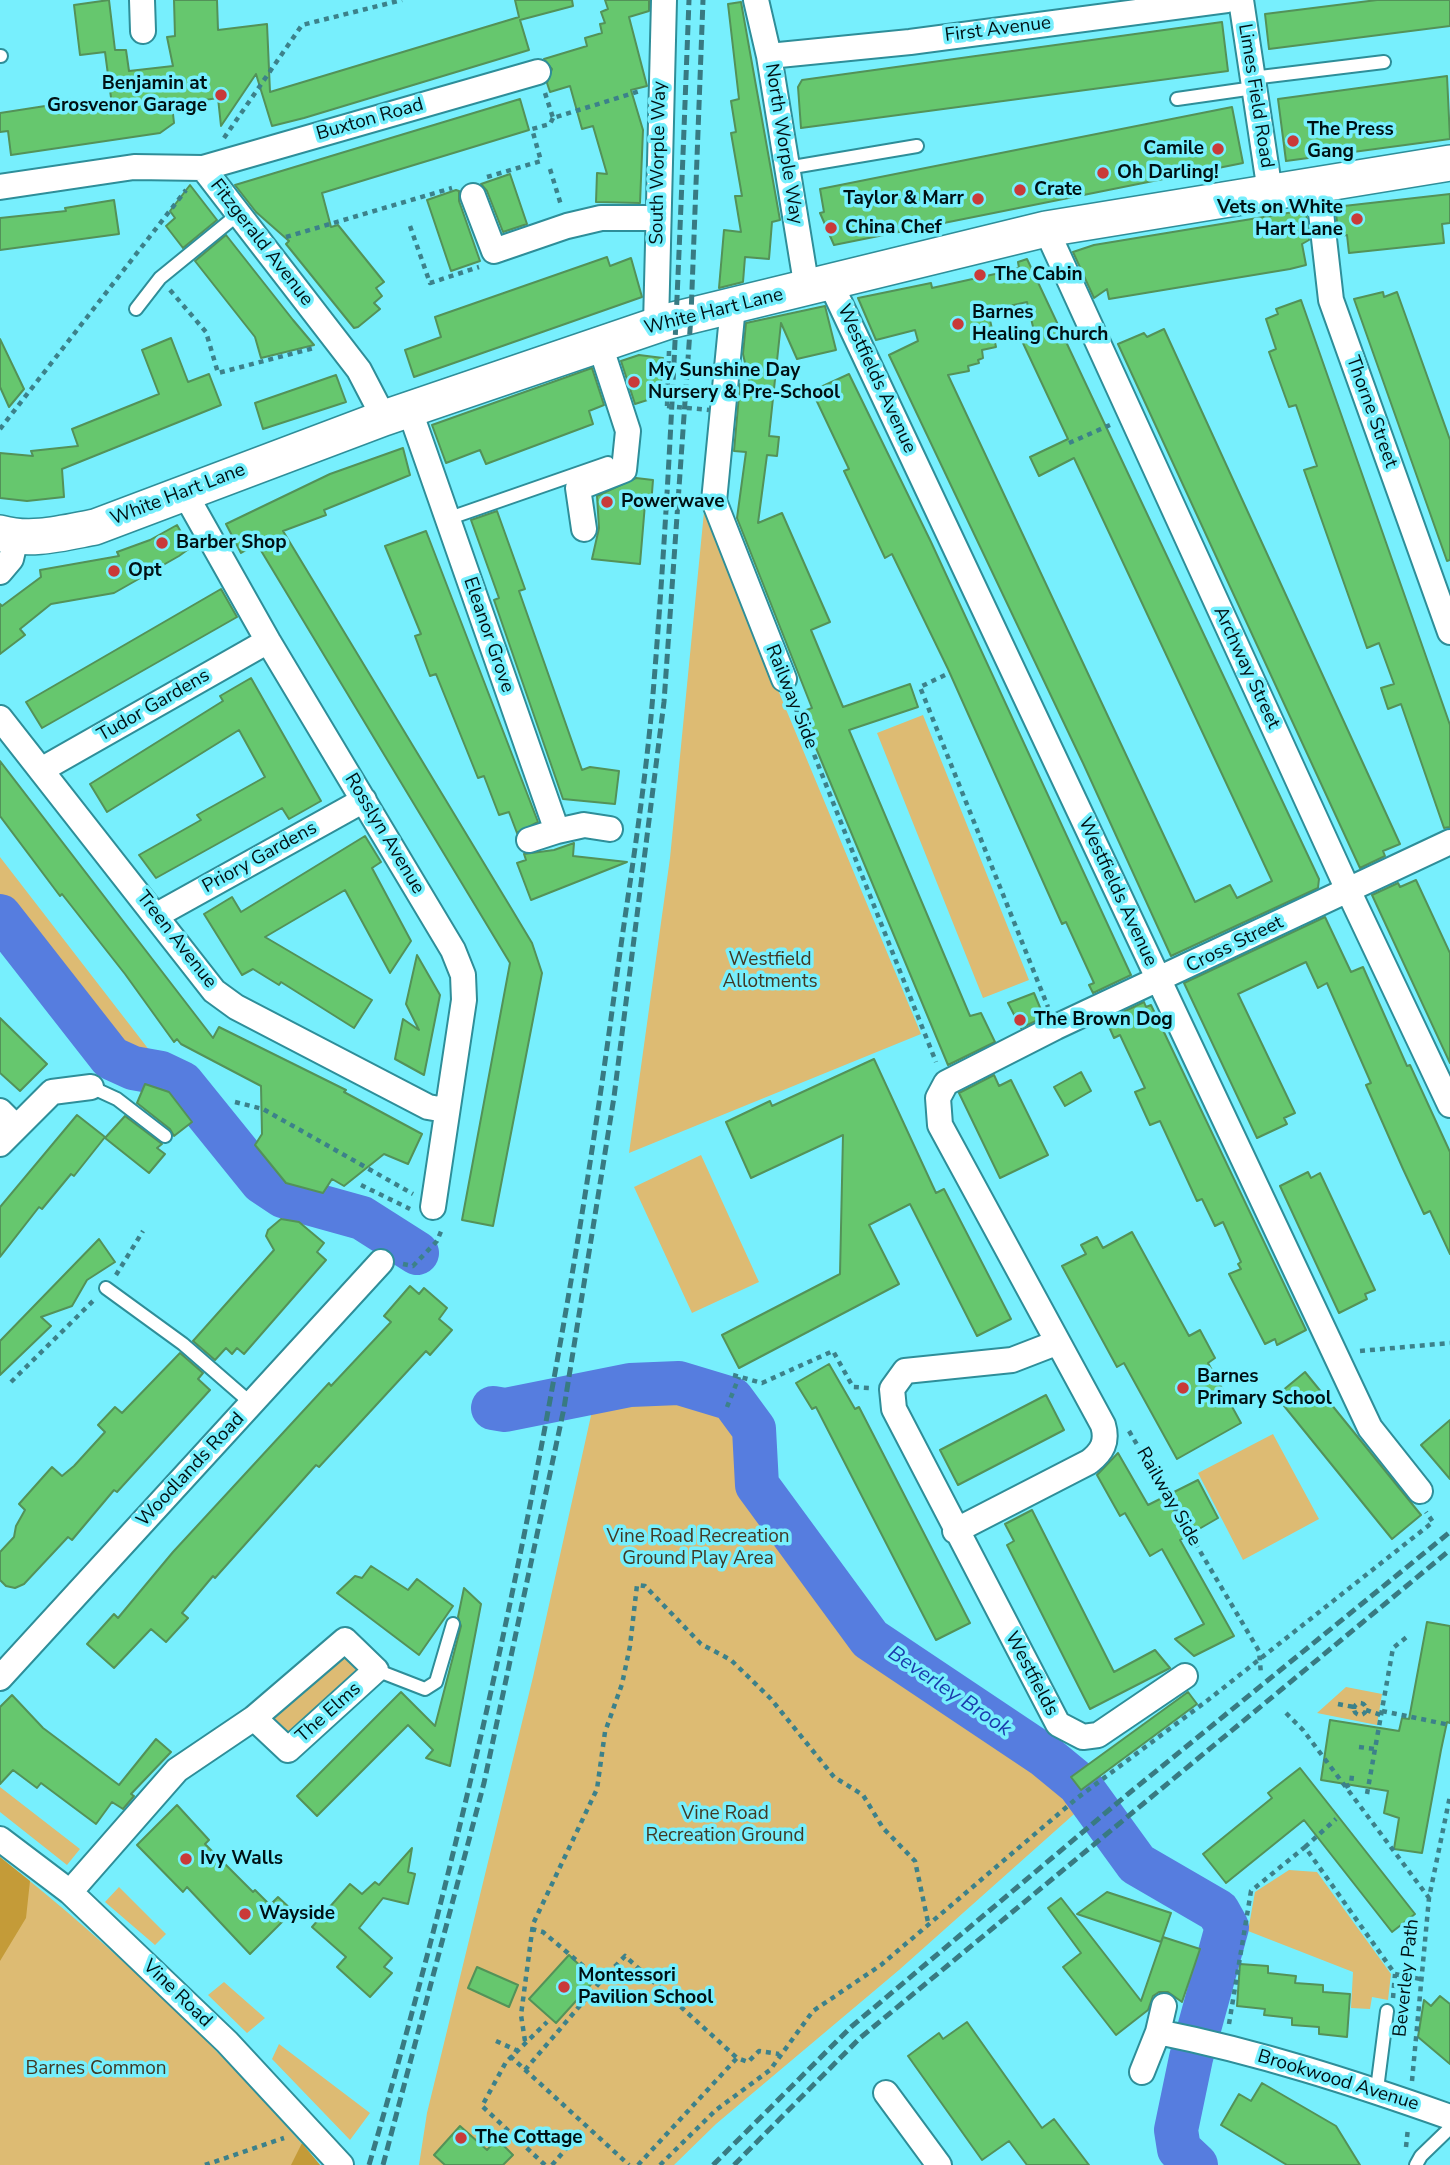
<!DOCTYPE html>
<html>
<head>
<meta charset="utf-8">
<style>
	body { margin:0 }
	canvas { display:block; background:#77effd }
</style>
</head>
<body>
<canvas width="1450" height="2165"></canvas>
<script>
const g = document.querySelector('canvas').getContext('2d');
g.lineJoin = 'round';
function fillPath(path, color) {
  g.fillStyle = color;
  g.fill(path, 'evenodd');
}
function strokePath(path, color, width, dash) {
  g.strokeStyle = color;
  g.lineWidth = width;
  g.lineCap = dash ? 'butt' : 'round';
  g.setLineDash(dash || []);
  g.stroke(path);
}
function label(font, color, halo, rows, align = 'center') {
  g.font = font + ' "Nunito Sans",sans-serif';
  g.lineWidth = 7;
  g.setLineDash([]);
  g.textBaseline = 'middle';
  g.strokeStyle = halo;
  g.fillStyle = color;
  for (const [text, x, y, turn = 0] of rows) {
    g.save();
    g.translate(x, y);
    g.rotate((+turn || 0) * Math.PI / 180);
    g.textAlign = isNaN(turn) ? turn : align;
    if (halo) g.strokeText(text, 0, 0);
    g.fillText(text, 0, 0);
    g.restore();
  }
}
fillPath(new Path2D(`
	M704 512 921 1034 629 1153 670 858Z
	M923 715 1029 980 983 998 877 733Z
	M0 857 160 1064 112 1052 0 905Z
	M701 1155 759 1282 692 1313 634 1187Z
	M648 1393C675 1395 707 1396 729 1414 750 1432 735 1458 740 1480 746 1504 770 1520 783 1539 809 1576 829 1615 861 1647 876 1663 900 1671 919 1683 950 1701 1073 1779 1082 1807L899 1970 716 2124 674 2165H419L427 2113 533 1677 594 1402Z
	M1273 1434 1319 1519 1243 1560 1198 1473Z
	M342 1653 360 1669 289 1738 269 1718Z
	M1346 1687 1382 1694 1377 1725 1317 1713Z
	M0 1787 80 1849 67 1865 0 1812Z
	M0 1857C115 1948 226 2053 320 2165H0Z
	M1289 1870 1317 1872 1391 1974 1388 2000 1372 1997 1370 2009 1351 2008 1353 1972 1248 1931 1255 1892Z
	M119 1887 166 1934 155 1945 105 1902Z
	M224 1982 265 2018 247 2033 208 1995Z
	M279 2044 370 2113 350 2140 272 2059Z`), '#ddbb73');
fillPath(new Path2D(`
	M0 1857 30 1881 26 1918 0 1961Z
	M302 2143 320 2165H291Z`), '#c49b38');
strokePath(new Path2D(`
	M732 1399 739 1396 751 1398`), '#3c5da2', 7);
strokePath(new Path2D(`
	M0 916 111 1058 133 1068 161 1073 182 1083 262 1182 283 1196 362 1218 417 1253
	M493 1408 505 1410 630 1385 679 1383 732 1399 754 1429 757 1485 870 1639 1045 1756 1079 1784 1137 1864 1218 1911 1227 1927 1191 2058 1176 2130 1179 2149 1196 2165`), '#567ddf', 44);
const building = new Path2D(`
	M109 0 115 50H126L129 71 173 66 167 37 175 36 174 0H217L218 30 267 24 270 92 519 17 515 0H572L573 6 520 20 529 50 304 118 272 126 256 74 221 126 218 98 172 105 174 123 160 133 11 155 8 131 0 132V113L71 102 72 111 112 105 105 52 80 55 74 5Z
	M605 0H649V11L629 17 647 86 631 90 643 130 640 203 596 202 597 173 607 174 593 126 582 129 570 86 550 92 547 83 552 69 544 59 587 46 585 38 602 33 600 24 605 23 601 12 608 9Z
	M1377 0H1450V26L1269 49 1265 14Z
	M741 2 780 220 772 222 769 259 745 257 743 282 719 288 724 230 741 232 735 196H742L731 133 736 132 731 101 739 99 728 4Z
	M1222 22 1228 71 801 128 798 87 802 80Z
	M1447 76 1450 139 1286 161 1278 99Z
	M520 99 529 130 322 193 331 227 338 225 384 282 376 288 382 296 374 303 380 309 358 327 354 328 286 244 289 241 256 212 235 185Z
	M1232 107 1243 163 834 245 820 213 824 212 820 189Z
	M510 174 527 224 503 232 487 191 481 184Z
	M190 185 217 220 183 248 166 226 175 218 170 211Z
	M456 190 459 191V201L480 261 451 271 427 200Z
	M1450 194V223L1442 224 1444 243 1349 253 1347 235 1339 236 1335 207Z
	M114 200 119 234 0 250V218L66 211 65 208Z
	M1306 210 1309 240 1302 244 1306 265 1290 269 1109 299 1107 289 1094 298 1073 252 1094 245Z
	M226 235 293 320 314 345 261 358 255 337 195 261Z
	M607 257 610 266 631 258 642 297 414 377 405 350 441 337 435 317Z
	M1027 259 1319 879 1318 888 1171 956 1083 763 889 355 918 341 915 330 876 340 858 298 931 283 932 288 995 274 1019 268 1018 262ZM1027 302 1035 335 1022 341 1068 439 1030 457 1039 476 1074 458 1113 541 1272 881 1237 898 1230 885 1195 902 948 375 969 371 968 366 979 363 978 360 983 358 982 350 996 347 988 311Z
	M1383 292 1384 297 1397 292 1450 440V560L1447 561 1354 299Z
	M1301 300 1450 725V827L1444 828 1401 704 1388 709 1381 688 1394 684 1379 643 1367 648 1304 470 1317 466 1296 405 1289 407 1269 352 1276 349 1266 319 1278 314 1276 309Z
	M825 306 836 350 797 359 781 323 769 436 779 437 777 456 767 455 758 523 782 513 830 622 811 630 843 707 910 684 918 707 849 730 970 1016 981 1013 995 1042 948 1065 801 712 812 708 737 518 746 452 734 451 740 384 750 385 743 354 746 323Z
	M1164 329 1400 844 1383 851 1385 856 1360 868 1118 344 1144 333 1147 337Z
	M171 338 188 382 209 374 221 405 62 469 64 497 27 501 0 498V453L33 456 31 451 78 446 72 429 159 394 142 350Z
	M0 339 24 389 9 407 0 387Z
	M639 355 663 358 660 396 635 404 621 361Z
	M592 368 604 405 589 411 593 424 486 464 480 450 446 463 432 425Z
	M849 374 931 542 1131 975 1093 993 1089 985 1094 983 1066 922 1062 924 948 669 892 554 885 558 844 471 849 469 812 391Z
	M336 375 346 402 263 429 255 403Z
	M403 448 410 475 324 510 326 515 283 531 511 908 532 943 542 973 493 1226 462 1220 510 963 257 544 241 553 226 524 330 474Z
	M636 478 653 480 651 505 645 504 640 564 592 559 599 528 597 496Z
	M497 511 525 589 519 591 582 770 590 767 619 771 615 804 563 799 494 600 499 598 471 520Z
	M177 525 190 548 179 556 114 593 51 604 20 629 25 635 0 654V604L2 606 41 577 40 570 119 556 117 552 150 540Z
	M426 531 538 822 517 833 509 812 499 815 484 776 478 778 436 674 430 676 415 636 421 634 385 546Z
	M221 589 237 617 42 728 26 702Z
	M251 678 321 801 289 819 282 808 156 878 139 855 201 820 197 815 265 777 239 730 107 812 90 784 223 701 220 696Z
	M0 761 213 1038 219 1027 346 1090 344 1092 422 1134 408 1164 384 1154 344 1186 332 1179 323 1193 286 1183 255 1145 262 1134 261 1086 181 1044 177 1039 174 1042 125 974 62 894 60 896 0 816Z
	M365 836 381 862 372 868 411 941 390 973 345 890 265 937 372 1000 354 1028 281 982 279 985 253 969 242 975 204 914 232 897 241 912Z
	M574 843 573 856 627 862 531 900 517 863 526 860 524 854 554 850Z
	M1416 880 1450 953V1063L1372 895 1398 883 1400 887Z
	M1325 917 1351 972 1363 967 1407 1066 1410 1065 1450 1152V1254L1430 1211 1424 1214 1403 1169 1366 1085 1371 1083 1327 983 1318 988 1306 962 1238 994 1295 1113 1284 1118 1287 1124 1257 1138 1184 983Z
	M417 955 440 995 424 1075 395 1059 403 1019 419 1030 406 1004Z
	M1034 993 1044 1017 1021 1028 1008 1003Z
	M1144 1002 1146 1007 1151 1005 1306 1330 1277 1345 1275 1339 1265 1344 1229 1274 1241 1269 1238 1264 1241 1262 1223 1222 1215 1226 1202 1199 1197 1201 1160 1121 1150 1125 1135 1092 1145 1088 1120 1035 1114 1038 1106 1020Z
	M0 1018 47 1064 20 1091 0 1073Z
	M874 1059 936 1193 944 1189 1011 1319 977 1336 910 1204 869 1225 899 1284 739 1368 722 1335 840 1274 843 1135 751 1178 726 1122 770 1101 772 1106Z
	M1081 1072 1091 1091 1065 1106 1054 1087Z
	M994 1075 999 1086 1011 1080 1048 1155 1000 1178 959 1093Z
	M145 1084 169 1092 192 1122 174 1136 170 1129 137 1103Z
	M77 1115 105 1137 74 1176 71 1174 42 1209 39 1207 0 1257V1207Z
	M125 1116 162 1144 157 1148 165 1154 149 1173 105 1138Z
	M1308 1172 1311 1178 1320 1173 1375 1290 1365 1294 1367 1299 1339 1313 1280 1186Z
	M281 1219 299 1222 324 1243 317 1252 326 1260 244 1354 237 1348 232 1354 226 1348 215 1360 193 1341 274 1250 266 1236 268 1230Z
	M1132 1232 1189 1336 1200 1330 1215 1358 1208 1363 1241 1423 1177 1459 1124 1363 1117 1367 1062 1266 1086 1254 1081 1245 1097 1237 1103 1248Z
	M99 1239 115 1262 87 1280 72 1306 41 1317 51 1326 0 1375V1341Z
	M410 1286 419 1294 424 1288 447 1308 439 1319 452 1330 430 1355 426 1351 319 1467 316 1465 215 1578 213 1576 182 1613 188 1618 166 1642 151 1629 114 1668 87 1644 114 1614 118 1618 173 1552 329 1383 331 1386 391 1322 384 1316Z
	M180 1353 203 1373 198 1379 210 1390 117 1492 114 1490 72 1540 68 1537 24 1584 15 1588 6 1586 0 1580V1552L14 1537 16 1526 25 1510 19 1504 52 1467 62 1476 74 1466 105 1432 98 1425 115 1407 122 1413Z
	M829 1364 855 1409 859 1407 970 1623 936 1640 816 1407 812 1409 796 1383Z
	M1305 1372 1421 1515 1392 1539 1276 1396Z
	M1046 1395 1064 1430 958 1485 940 1450Z
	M1450 1420V1479L1421 1445Z
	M1118 1453 1148 1505 1198 1480 1218 1518 1180 1540 1234 1636 1194 1656 1175 1639 1204 1624 1162 1549 1150 1556 1125 1513 1120 1516 1097 1475Z
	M1032 1510 1114 1672 1155 1650 1170 1668 1090 1709 1007 1545 1014 1541 1005 1524Z
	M371 1566 408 1590 417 1579 453 1606 419 1655 337 1593 355 1576 362 1578Z
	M464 1588 481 1604 450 1766 426 1758 433 1750 408 1725 317 1816 297 1796 401 1692 435 1726 461 1626 458 1617Z
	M1427 1622 1450 1626V1723L1447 1722 1441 1750 1422 1853 1394 1849 1399 1818 1384 1813 1388 1791 1321 1780 1330 1720 1399 1731 1402 1718 1409 1719Z
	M1188 1692 1197 1704 1081 1790 1071 1777Z
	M12 1695 43 1728 119 1785 156 1739 171 1752 131 1794 134 1796 123 1809 112 1802 96 1824 41 1783 37 1788 13 1770 0 1784V1707Z
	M1300 1768 1415 1914 1392 1932 1304 1820 1226 1883 1203 1854 1272 1798 1268 1793Z
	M177 1805 209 1840 205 1844 253 1892 255 1890 270 1905 278 1897 293 1911 250 1954 187 1887 183 1892 137 1845Z
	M412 1848 408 1872 415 1874 408 1904 383 1898 359 1928 392 1958 384 1967 392 1973 370 1997 337 1967 346 1957 312 1927 350 1884 362 1894 375 1882 379 1885Z
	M1107 1892 1171 1913 1161 1942 1077 1914Z
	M1061 1898 1141 2001 1163 1937 1200 1949 1182 2002 1168 1992H1159L1153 1996 1148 2010 1116 2035 1063 1967 1081 1953 1048 1908Z
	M569 1955 595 1980 556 2023 529 1999Z
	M1240 1964 1268 1966V1973L1296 1976 1295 1983 1323 1985V1992L1350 1994 1347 2037 1319 2034V2027L1292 2025V2018L1264 2015 1265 2009 1237 2006Z
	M477 1967 518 1985 509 2007 468 1988Z
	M1440 1996 1450 2004V2064L1418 2037 1424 2000 1431 2006Z
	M967 2022 1042 2128 1054 2119 1089 2165H1027L1009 2141 982 2160 908 2056 939 2033 943 2039Z
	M1262 2083 1336 2126 1360 2165H1287L1221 2125 1239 2094 1251 2101Z
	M460 2126 487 2150 497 2139 513 2155 503 2165H445L434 2155Z`);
fillPath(building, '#66c76e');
strokePath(building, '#539258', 2);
const lane = new Path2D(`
	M0 56H1
	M1252 78 1384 62
	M1177 99 1254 88
	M787 168 917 146
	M136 309 160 278 236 216
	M447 519 608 463
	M91 1087 117 1099 165 1136
	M106 1288 183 1344 252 1404
	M376 1670 425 1689 436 1682 453 1624
	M1377 2089 1387 2011
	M1416 2165 1421 2156 1450 2128`);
const street = new Path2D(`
	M142 0 143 31
	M756 0 769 56 807 289
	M1241 0 1270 192
	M769 56 910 42 1227 0
	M203 168 538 72
	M1318 186 1331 300 1450 632
	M0 187 134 167 203 168 359 370 384 418
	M473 196 494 251 567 226 601 218H657
	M1046 229 1348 890 1450 1105
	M830 282 1370 1428 1420 1491
	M733 306 714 501 784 679
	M656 325 664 0
	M410 411 557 831 529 840
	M184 492 268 641 453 950 463 975 464 1000 433 1207
	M584 529 578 488 624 470 628 431 600 345
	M0 572 11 559 16 537
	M0 718 214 991 236 1007 428 1107 445 1110
	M41 770 268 641
	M557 831 584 825 610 829
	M157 915 364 800
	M0 1111 16 1127
	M0 1144 52 1092 91 1087
	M1056 1343 1012 1360 905 1371 892 1389 894 1409 1058 1724 1083 1737 1098 1735 1185 1676
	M955 1531 1089 1462C1102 1452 1108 1442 1103 1425L940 1125 938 1098 946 1083 1056 1027 1450 842
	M0 1678 381 1262
	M0 1839 70 1892 227 2042 341 2165
	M70 1892 177 1770 254 1718 288 1750 376 1670 345 1640 254 1718
	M1158 2032 1164 2006
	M1142 2072 1158 2032C1258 2052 1354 2083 1450 2117
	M886 2093 939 2165`);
const secondary = new Path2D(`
	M0 533C31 542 63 533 95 527L384 418 669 321 1046 229 1450 163`);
strokePath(lane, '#2e8e99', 16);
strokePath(street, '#2e8e99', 28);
strokePath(secondary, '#2e8e99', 38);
strokePath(new Path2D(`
	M545 93 553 118 640 91
	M224 138 302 25 402 0
	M550 169 561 205
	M487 177 541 161 532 129 550 124 553 118
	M410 226 430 283 479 267
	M286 237 452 188
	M170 290 206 332 218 373 314 348
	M667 406 669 351
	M0 429 186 190
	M1069 443 1110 425
	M945 675 920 687 1048 1007
	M792 699 936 1062
	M235 1102 263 1109 413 1194
	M361 1185 410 1209
	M403 1264 413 1266 437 1241 442 1229
	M116 1275 143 1231
	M1360 1351 1450 1343
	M733 1375 762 1383 833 1351 853 1387 870 1388
	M11 1382 94 1300
	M727 1407 739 1377
	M1129 1431 1259 1651 1261 1674
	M1354 1709a6 6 0 1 1 12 0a6 6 0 1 1-12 0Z
	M1338 1704 1354 1707
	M1366 1710 1381 1715
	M1382 1711 1450 1725
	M1286 1713 1303 1730 1429 1898
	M1359 1747 1375 1749
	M1345 1787 1351 1784 1352 1775
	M1367 1794 1393 1648 1408 1636
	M1305 1847 1336 1819
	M601 1981 625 1956 737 2058
	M1393 1998 1395 1974
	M1229 2024 1251 1891 1305 1847 1395 1974 1420 1979
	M496 2041 516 2050
	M525 2041 521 2015 533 1924 597 1789 605 1732 622 1684 630 1646 637 1585 645 1586 701 1644 731 1660 771 1699 834 1777 863 1795 883 1828 915 1861 928 1922
	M510 2056 629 2165
	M525 2070 601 1981 543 1932 532 1929
	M1412 2081 1429 1898 1450 1796
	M1406 2147 1408 2128
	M205 2165 284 2138
	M545 2165 482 2106 506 2062 547 2022
	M552 2165 585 2127
	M638 2165 737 2058 748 2062 759 2051 779 2054
	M660 2165 716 2110 770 2070 813 2011 881 1965 1076 1799 1208 1700 1433 1522 1426 1512`), '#3c818a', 4.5, [5, 5]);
strokePath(lane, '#fff', 12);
strokePath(street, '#fff', 24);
strokePath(secondary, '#fff', 35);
strokePath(new Path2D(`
	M369 2165C482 1781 562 1386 615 989 628 891 645 793 653 694 672 463 680 231 689 0
	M383 2165 484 1783 564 1408 614 1097 664 702 691 316 703 0
	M713 2165 851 2027 1128 1794 1450 1532
	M734 2165 860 2038 1450 1550`), '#387a82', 5, [10, 5]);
strokePath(new Path2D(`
	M667 406 709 410`), '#3c818a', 4.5, [5, 5]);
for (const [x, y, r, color] of [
	[221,95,7,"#c93a39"],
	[1293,141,7,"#c93a39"],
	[1218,149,7,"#c93a39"],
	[1103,173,7,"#c93a39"],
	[1020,190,7,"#c93a39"],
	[978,199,7,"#c93a39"],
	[1357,219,7,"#c93a39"],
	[831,228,7,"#c93a39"],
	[980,275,7,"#c93a39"],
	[958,324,7,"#c93a39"],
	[634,382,7,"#c93a39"],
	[607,502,7,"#c93a39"],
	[162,543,7,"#c93a39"],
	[114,571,7,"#c93a39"],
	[1020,1020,7,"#c93a39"],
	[1183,1388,7,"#c93a39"],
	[186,1859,7,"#c93a39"],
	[245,1914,7,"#c93a39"],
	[564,1987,7,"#c93a39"],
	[461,2138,7,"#c93a39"]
]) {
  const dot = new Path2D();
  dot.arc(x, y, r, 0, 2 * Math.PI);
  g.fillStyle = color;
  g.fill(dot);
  strokePath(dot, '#77effd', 2.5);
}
label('19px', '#001114', '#77effd', [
	["First Avenue",998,30,-7],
	["Limes Field Road",1255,96,81],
	["Buxton Road",370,120,-16],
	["North Worple Way",783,144,81],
	["South Worple Way",659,163,-89],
	["Fitzgerald Avenue",261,243,52],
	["White Hart Lane",714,312,-14],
	["Westfields Avenue",876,379,65],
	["Thorne Street",1371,412,70],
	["White Hart Lane",178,495,-21],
	["Eleanor Grove",488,635,71],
	["Archway Street",1246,668,65],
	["Railway Side",791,697,68],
	["Tudor Gardens",154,706,-30],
	["Rosslyn Avenue",384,834,59],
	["Priory Gardens",260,858,-29],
	["Westfields Avenue",1117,892,65],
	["Treen Avenue",176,940,52],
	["Cross Street",1235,945,-26],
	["Woodlands Road",191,1470,-47],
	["Railway Side",1168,1497,60],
	["Westfields",1031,1674,62],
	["The Elms",329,1713,-42],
	["Beverley Path",1407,1978,-84],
	["Vine Road",177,1994,44],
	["Brookwood Avenue",1338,2081,17]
]);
label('bold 19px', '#001114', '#77effd', [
	["Benjamin at",207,84,"right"],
	["Grosvenor Garage",207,106,"right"],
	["The Press",1307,130],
	["Gang",1307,152],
	["Camile",1204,149,"right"],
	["Oh Darling!",1117,173],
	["Crate",1034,190],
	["Taylor & Marr",964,199,"right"],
	["Vets on White",1343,208,"right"],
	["Hart Lane",1343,230,"right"],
	["China Chef",845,228],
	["The Cabin",994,275],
	["Barnes",972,313],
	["Healing Church",972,335],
	["My Sunshine Day",648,371],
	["Nursery & Pre-School",648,393],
	["Powerwave",621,502],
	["Barber Shop",176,543],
	["Opt",128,571],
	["The Brown Dog",1034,1020],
	["Barnes",1197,1377],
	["Primary School",1197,1399],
	["Ivy Walls",200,1859],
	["Wayside",259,1914],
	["Montessori",578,1976],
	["Pavilion School",578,1998],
	["The Cottage",475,2138]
], 'left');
label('19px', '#423823', '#77effd', [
	["Westfield",770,960],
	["Allotments",770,982],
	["Vine Road Recreation",698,1537],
	["Ground Play Area",698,1559],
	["Vine Road",725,1814],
	["Recreation Ground",725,1836],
	["Barnes Common",96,2069]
]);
label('italic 21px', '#1b3dae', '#77effd', [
	["Beverley Brook",949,1692,34]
]);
</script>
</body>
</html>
